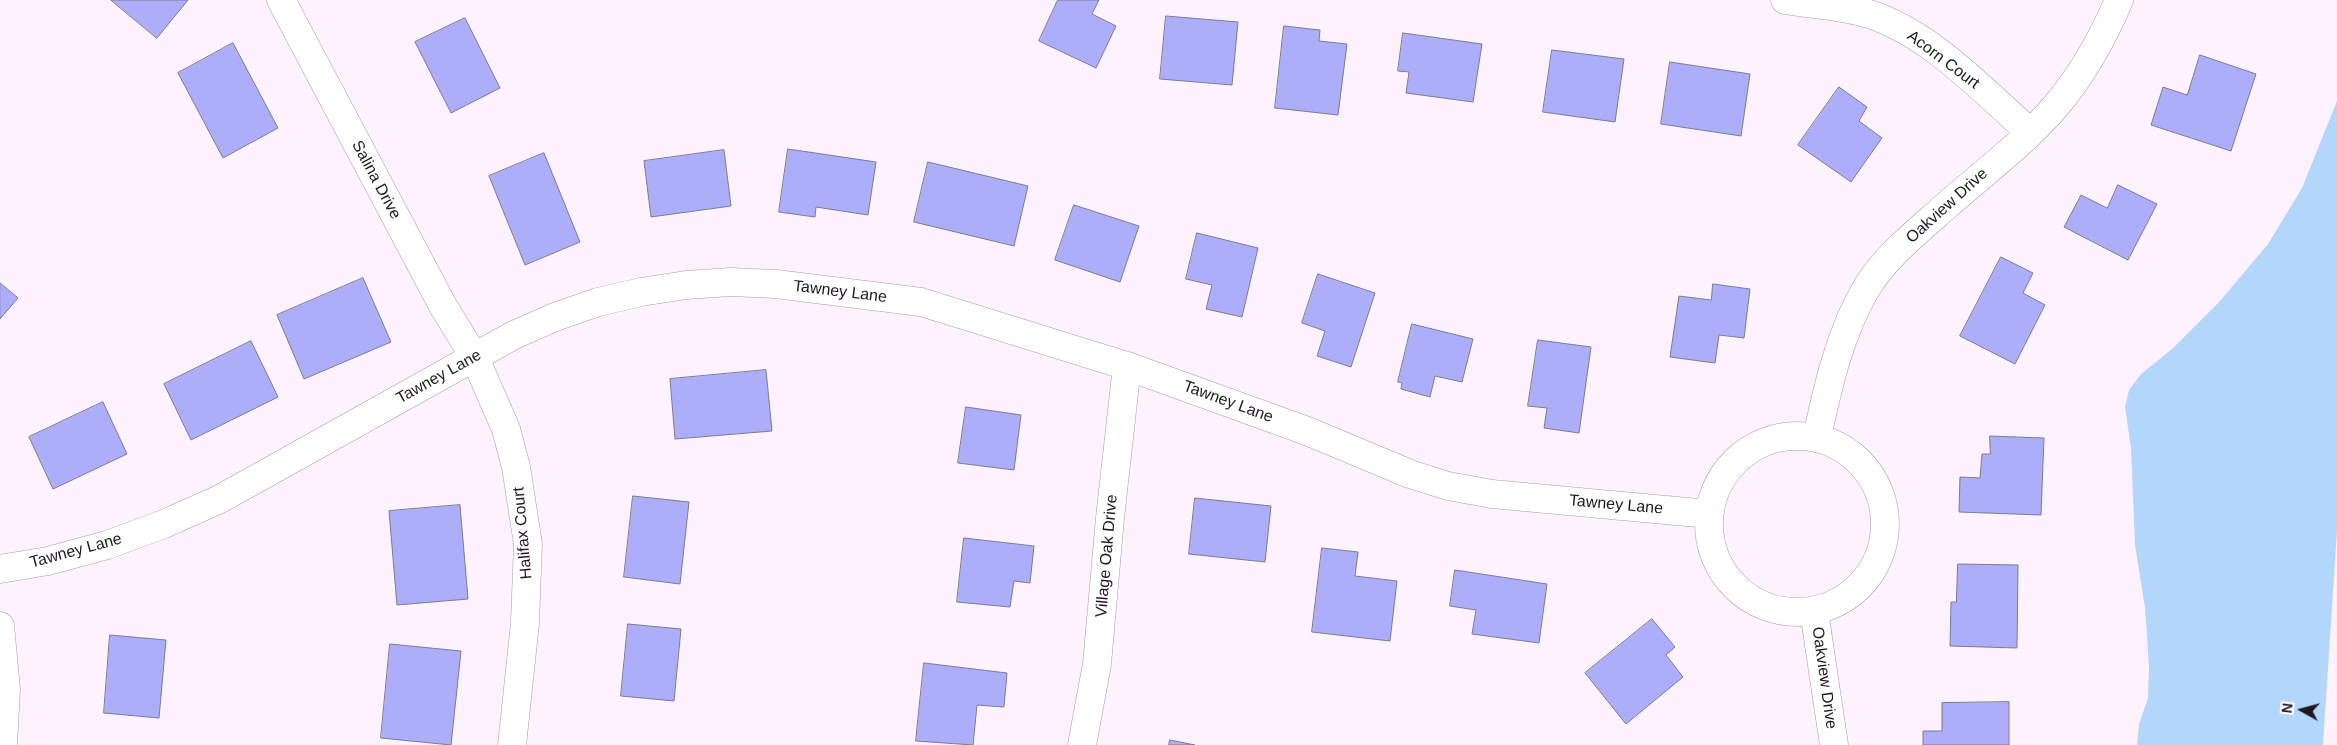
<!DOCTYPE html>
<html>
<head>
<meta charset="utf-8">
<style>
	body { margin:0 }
	#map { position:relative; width:2337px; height:745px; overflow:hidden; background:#fef2fe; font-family:Arial,sans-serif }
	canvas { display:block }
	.north { position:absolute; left:2277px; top:685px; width:50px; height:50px; -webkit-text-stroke:4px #fff; paint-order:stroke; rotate:277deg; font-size:14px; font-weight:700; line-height:20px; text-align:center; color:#1f181f }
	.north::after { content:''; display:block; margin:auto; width:18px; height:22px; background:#1f181f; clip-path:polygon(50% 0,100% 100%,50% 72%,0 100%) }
</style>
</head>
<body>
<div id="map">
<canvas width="2337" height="745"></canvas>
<div class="north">N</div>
</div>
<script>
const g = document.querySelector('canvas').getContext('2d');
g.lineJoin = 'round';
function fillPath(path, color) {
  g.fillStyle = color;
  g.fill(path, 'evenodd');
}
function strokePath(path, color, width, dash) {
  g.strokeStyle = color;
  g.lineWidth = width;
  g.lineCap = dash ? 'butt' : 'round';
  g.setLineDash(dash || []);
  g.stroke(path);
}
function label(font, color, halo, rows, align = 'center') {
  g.font = font + ' Arial,sans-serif';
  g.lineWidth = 4;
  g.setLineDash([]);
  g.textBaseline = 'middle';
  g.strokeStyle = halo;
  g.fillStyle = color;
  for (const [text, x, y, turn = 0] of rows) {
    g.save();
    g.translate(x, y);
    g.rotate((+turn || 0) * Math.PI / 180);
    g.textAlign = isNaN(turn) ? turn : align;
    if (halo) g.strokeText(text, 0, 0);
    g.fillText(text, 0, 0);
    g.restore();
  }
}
fillPath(new Path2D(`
	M2337 101V531L2323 745H2137L2139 724 2148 698 2149 666 2145 608 2135 545 2131 448 2125 407 2129 390 2141 374 2172 349 2220 301 2268 244 2302 188Z`), '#b3d6fb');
const building = new Path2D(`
	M111 0H188L157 38Z
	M1058 0H1099L1092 14 1116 26 1096 68 1039 41Z
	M1166 16 1238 22 1232 85 1160 79Z
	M465 18 500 88 451 113 415 42Z
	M1284 26 1320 30 1319 41 1347 44 1338 115 1275 108Z
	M1403 33 1482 44 1473 102 1406 93 1409 72 1398 71Z
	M233 43 278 128 223 158 178 73Z
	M1552 50 1624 59 1615 122 1543 112Z
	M2200 55 2256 74 2231 151 2151 125 2163 87 2187 95Z
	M1670 62 1750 74 1741 136 1661 124Z
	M1839 87 1867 107 1859 121 1882 138 1851 182 1798 145Z
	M788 149 876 162 868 215 816 207 815 217 779 212Z
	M724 150 731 206 651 217 644 161Z
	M544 153 580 242 525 265 489 176Z
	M928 162 1028 186 1014 246 914 222Z
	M2118 185 2157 204 2128 260 2064 227 2081 195 2107 208Z
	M1074 205 1139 226 1120 282 1055 260Z
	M1197 233 1258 248 1242 317 1206 309 1212 285 1186 279Z
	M2001 257 2033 273 2023 293 2045 305 2015 364 1960 336Z
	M1318 274 1375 293 1351 367 1317 356 1325 331 1302 323Z
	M363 278 391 342 304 379 277 315Z
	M0 283 18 298 0 319Z
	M1713 284 1750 289 1744 338 1719 335 1715 363 1670 357 1679 296 1711 300Z
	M1412 324 1473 339 1462 382 1435 376 1430 397 1401 389 1402 383 1398 382Z
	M1538 340 1591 347 1579 433 1544 428 1547 408 1528 406Z
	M251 341 278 397 191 440 164 384Z
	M766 370 772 431 675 439 670 379Z
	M103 402 127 454 53 489 29 437Z
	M966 407 1021 415 1014 470 958 463Z
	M1990 436 2044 438 2041 515 1959 512 1960 477 1980 478 1982 454H1990Z
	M633 496 689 502 680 584 624 577Z
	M1195 498 1271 506 1265 562 1189 554Z
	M460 505 468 599 397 605 389 511Z
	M964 538 1034 546 1030 583 1014 581 1010 607 957 602Z
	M1322 548 1358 552 1355 576 1397 581 1390 641 1312 632Z
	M1958 564 2018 565 2017 648 1950 646 1951 602H1956Z
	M1455 570 1547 584 1539 643 1472 634 1476 610 1450 606Z
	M1652 619 1675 647 1666 655 1683 677 1626 724 1585 673Z
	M628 624 681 629 674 701 621 696Z
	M110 635 166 640 159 718 104 713Z
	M390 644 461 651 451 745 381 738Z
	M924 663 1007 673 1004 707 977 705 973 745 916 741Z
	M2009 702V745H1923V731H1942V703Z
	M1170 740 1195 745H1169Z`);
fillPath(building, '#adaef9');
strokePath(building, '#7a7b91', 1);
const street = new Path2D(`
	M281 0 443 306 475 358 506 429 516 467 528 544 525 623 512 745
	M1785 0C1814 5 1847 6 1875 16 1935 38 1983 91 2030 132
	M1709 524a88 88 0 1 1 176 0a88 88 0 1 1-176 0Z
	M1817 437C1828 386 1840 332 1867 287 1887 255 1919 230 1946 206 1980 176 2026 141 2055 107 2082 75 2103 38 2119 0
	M0 569 48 561 107 545 164 524 220 499 514 335 555 317 598 302 641 292 686 285 731 282 776 284 921 302 1127 366 1307 431 1410 474 1448 486 1492 494 1709 514
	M1814 611 1834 745
	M0 626 6 689 3 745
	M1082 745 1097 664 1110 518 1127 366`);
strokePath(street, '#aa98ab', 29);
strokePath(street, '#fff', 28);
label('16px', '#1f181f', '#fff', [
	["Acorn Court",1943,60,37],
	["Salina Drive",376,180,62],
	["Oakview Drive",1947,206,-42],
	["Tawney Lane",840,292,7],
	["Tawney Lane",439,377,-29],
	["Tawney Lane",1228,402,20],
	["Tawney Lane",1616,505,5],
	["Halifax Court",523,533,-95],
	["Tawney Lane",76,551,-15],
	["Village Oak Drive",1107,556,-85],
	["Oakview Drive",1824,678,82]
]);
</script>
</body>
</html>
